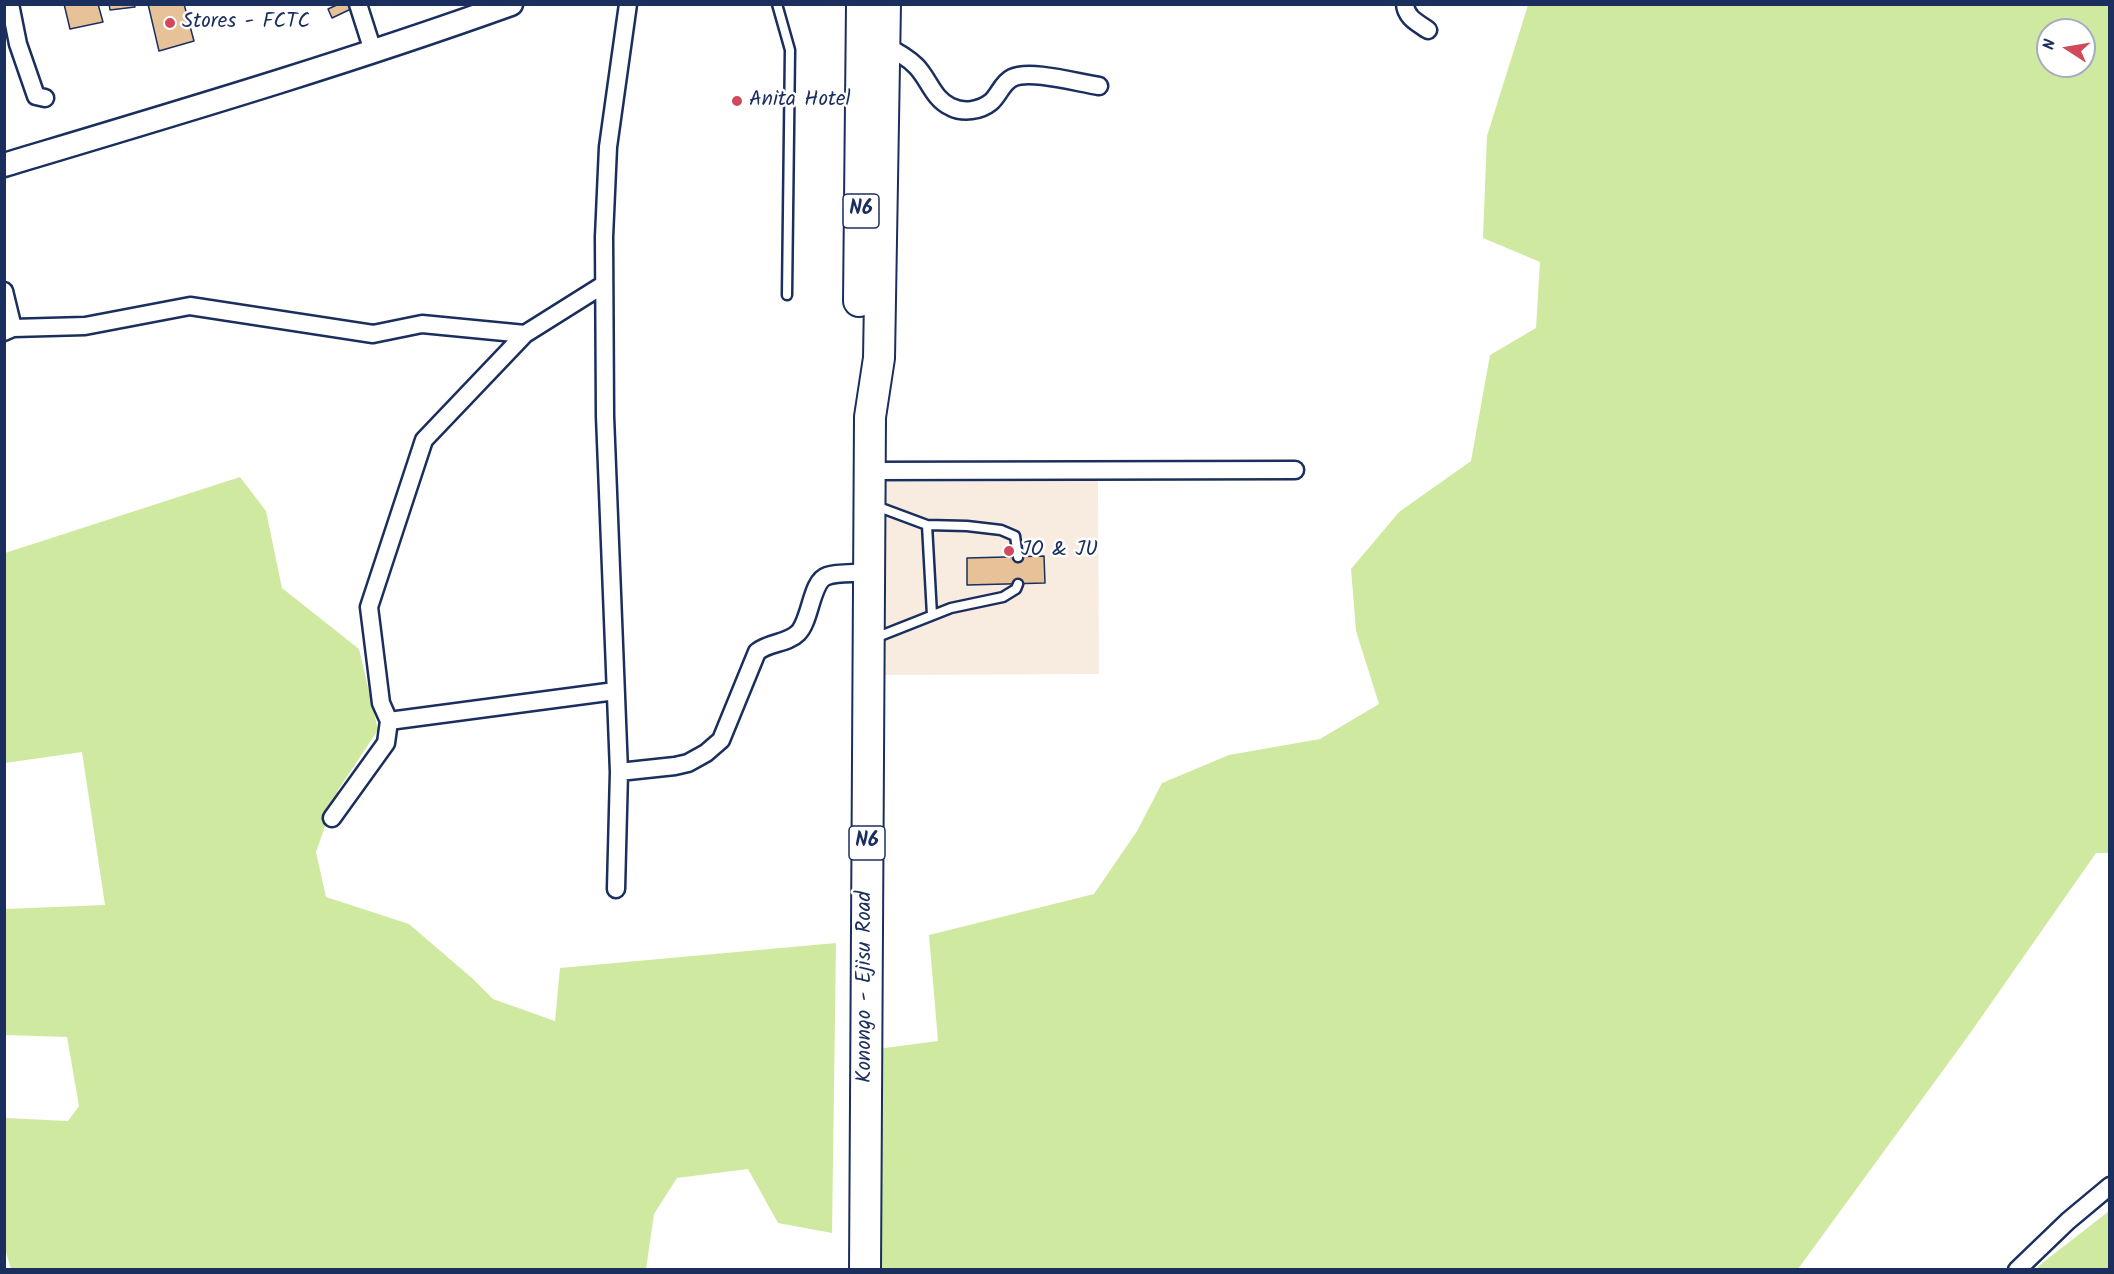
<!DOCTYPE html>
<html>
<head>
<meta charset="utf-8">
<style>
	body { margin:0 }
	#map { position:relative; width:2114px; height:1274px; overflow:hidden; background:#fff; font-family:Kalam,sans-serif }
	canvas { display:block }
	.frame { position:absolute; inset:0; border:6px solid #1b2f5e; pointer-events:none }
	.north { position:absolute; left:2036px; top:18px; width:60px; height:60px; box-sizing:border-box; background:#fff; border:2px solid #a4acbf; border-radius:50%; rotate:282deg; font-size:16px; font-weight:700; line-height:24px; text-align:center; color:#1b2f5e }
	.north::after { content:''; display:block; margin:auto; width:21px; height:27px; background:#d1495b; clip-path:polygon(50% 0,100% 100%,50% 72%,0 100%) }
</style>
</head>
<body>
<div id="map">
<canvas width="2114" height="1274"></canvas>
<div class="frame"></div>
<div class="north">N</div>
</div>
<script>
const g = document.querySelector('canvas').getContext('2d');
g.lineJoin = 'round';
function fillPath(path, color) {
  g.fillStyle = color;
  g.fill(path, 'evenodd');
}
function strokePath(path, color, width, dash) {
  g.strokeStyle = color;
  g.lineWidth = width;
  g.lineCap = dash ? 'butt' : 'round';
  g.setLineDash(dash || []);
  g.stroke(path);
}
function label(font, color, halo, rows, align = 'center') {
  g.font = font + ' Kalam,sans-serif';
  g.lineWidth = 5;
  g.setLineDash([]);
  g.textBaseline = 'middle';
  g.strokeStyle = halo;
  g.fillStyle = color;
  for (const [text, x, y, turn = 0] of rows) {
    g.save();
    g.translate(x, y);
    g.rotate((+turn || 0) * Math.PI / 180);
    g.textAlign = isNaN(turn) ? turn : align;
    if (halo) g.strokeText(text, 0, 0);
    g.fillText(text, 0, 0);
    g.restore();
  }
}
fillPath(new Path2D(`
	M1098 481 1099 674 885 675V482Z`), '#f8ece0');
fillPath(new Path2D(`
	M1528 5H2109V853H2096L1971 1032 1798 1269H879L877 1049 938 1041 929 935 1094 894 1137 831 1162 783 1229 755 1320 739 1379 704 1356 631 1351 569 1399 512 1471 461 1490 355 1536 328 1540 262 1483 238 1487 136ZM2048 30H2084V66H2048Z
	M240 477 266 511 282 588 359 649 378 730 338 790 316 852 326 897 409 924 473 979 493 999 555 1021 560 968 836 943 832 1233 778 1223 748 1169 677 1178 654 1214 646 1269H11L4 1246 5 1118 68 1121 79 1106 67 1037 5 1035V909L105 905 82 752 5 763V553Z
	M2109 1211V1269H2036L2041 1264Z`), '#cfeaa0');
const building = new Path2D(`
	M64 4H98L103 22 70 29Z
	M109 4H134L135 7 110 10Z
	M148 4H184L194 41 159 51Z
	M339 4H349L351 9 332 18 328 9Z
	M1044 556 1045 583 967 585V558Z`);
fillPath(building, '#e7c198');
strokePath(building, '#1b2f5e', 1.5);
const lane = new Path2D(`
	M777 4 790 50 787 295
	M876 506 927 525 967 526 1001 530 1015 536 1018 557
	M927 525 932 615
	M875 638 951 608 1003 597 1016 589 1018 584`);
const street = new Path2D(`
	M10 4 18 44 36 96 45 98
	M358 4 373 51
	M1405 4C1406 18 1418 23 1428 30
	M885 46C896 51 907 57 916 66 929 79 933 99 951 107 963 113 980 111 991 102 999 95 1002 83 1012 78 1030 69 1078 83 1099 86
	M4 291 13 328
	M4 332 13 328 85 326 190 306 373 334 422 324 525 334 603 285
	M870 471 1295 470
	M389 721 615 691
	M619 772 675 766 688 763 706 753 721 740 757 652C769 642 787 644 798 633 811 620 811 581 827 576 839 572 856 574 869 572
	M332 818 386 743 389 721 381 703 369 607 424 440 525 334
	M616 889 619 772 605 416 604 237 608 147 628 4
	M2017 1270 2068 1221 2110 1186`);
const secondary = new Path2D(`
	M4 165C174 114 344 64 511 4`);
const highway = new Path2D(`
	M859 301 862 4
	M865 1270 870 417 879 358 885 4`);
strokePath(lane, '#1b2f5e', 13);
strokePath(street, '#1b2f5e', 21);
strokePath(secondary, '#1b2f5e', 27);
strokePath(highway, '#1b2f5e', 34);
strokePath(lane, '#fff', 8);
strokePath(street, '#fff', 16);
strokePath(secondary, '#fff', 22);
strokePath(highway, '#fff', 30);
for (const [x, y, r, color] of [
	[170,23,6,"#d1495b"],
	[737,101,6,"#d1495b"],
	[1009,551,6,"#d1495b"]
]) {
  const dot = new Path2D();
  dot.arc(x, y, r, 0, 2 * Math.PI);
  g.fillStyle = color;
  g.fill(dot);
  strokePath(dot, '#fff', 2);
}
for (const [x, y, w] of [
	[861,211,36],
	[867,843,36]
]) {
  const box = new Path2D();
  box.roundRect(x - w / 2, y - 17, w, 34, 4.5);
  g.fillStyle = '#fff';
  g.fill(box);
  strokePath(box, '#1b2f5e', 1.5);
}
label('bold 20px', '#1b2f5e', null, [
	["N6",861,211],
	["N6",867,843]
]);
label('21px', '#1b2f5e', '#fff', [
	["Stores - FCTC",182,23],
	["Anita Hotel",749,101],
	["JO & JU",1021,551]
], 'left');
label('21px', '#1b2f5e', '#fff', [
	["Konongo - Ejisu Road",866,987,-90]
]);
</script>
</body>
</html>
